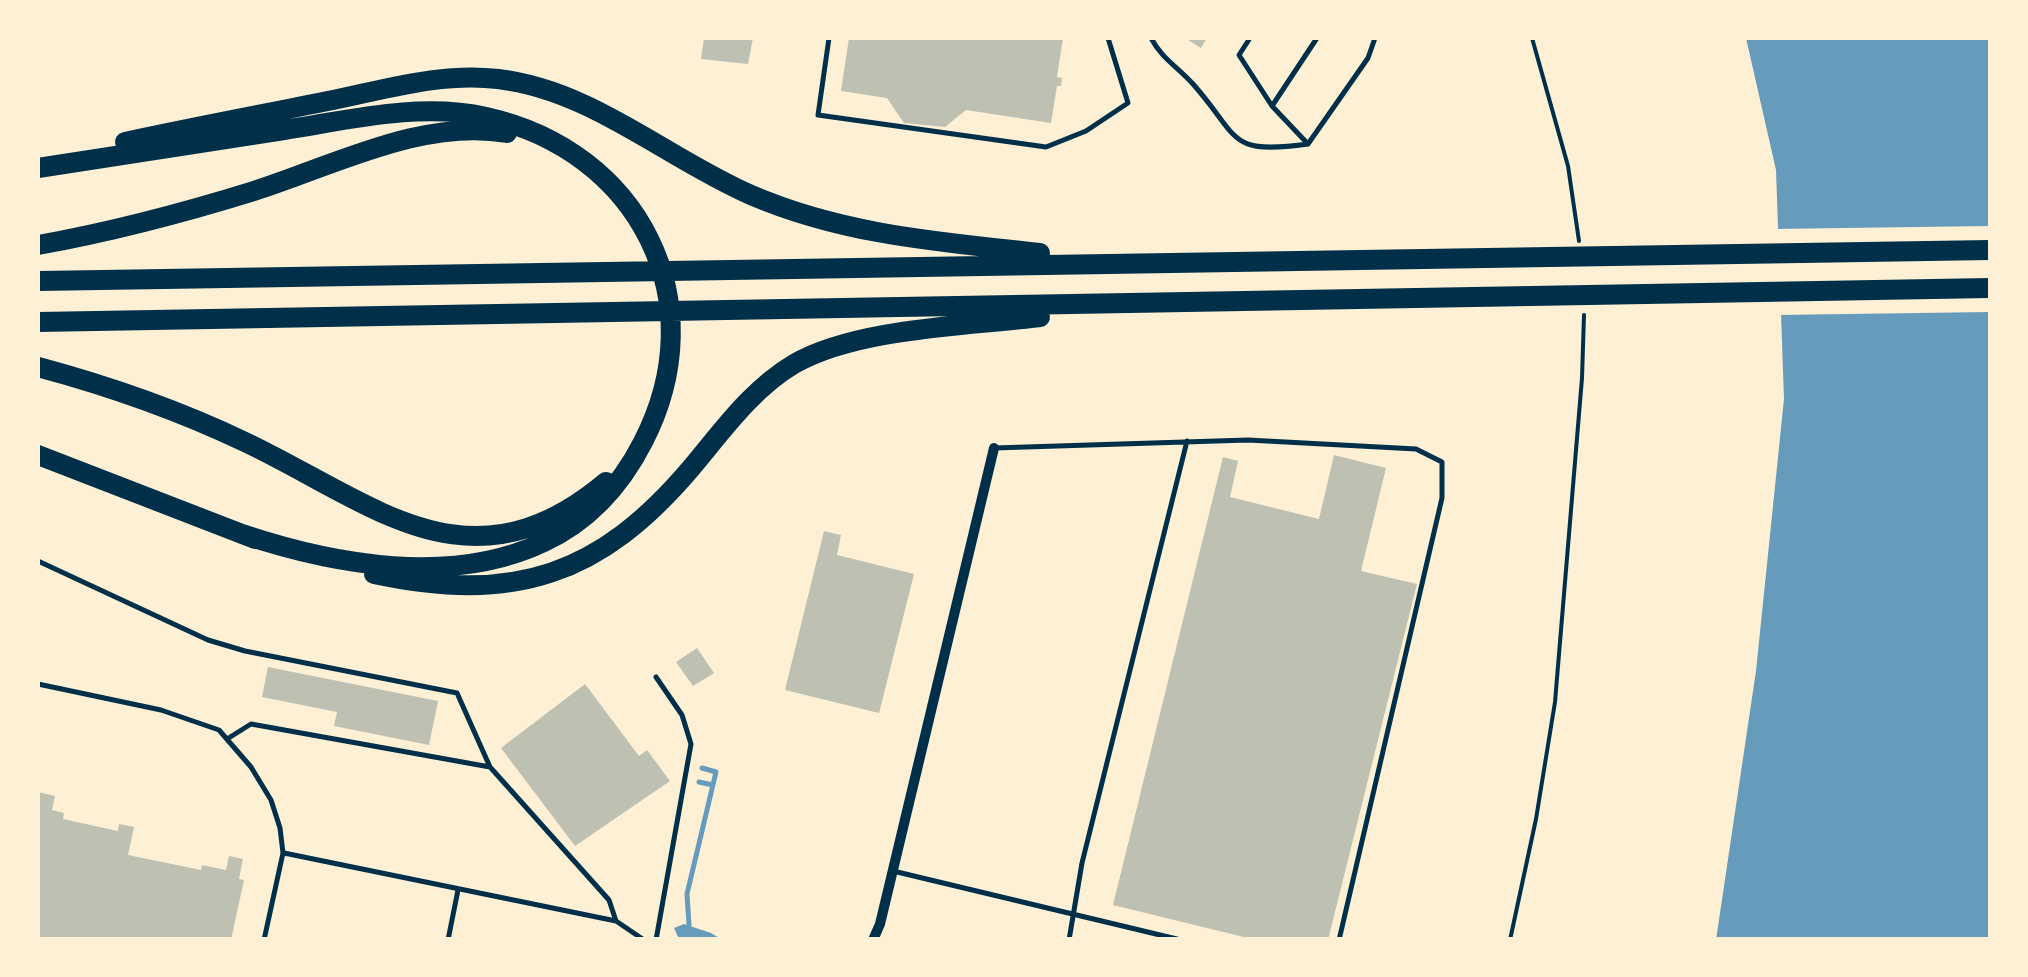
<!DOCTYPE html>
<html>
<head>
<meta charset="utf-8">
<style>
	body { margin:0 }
	#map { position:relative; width:2028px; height:977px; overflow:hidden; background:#fdf0d5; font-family:Raleway,sans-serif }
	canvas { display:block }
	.frame { position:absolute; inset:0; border:40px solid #fdf0d5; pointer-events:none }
</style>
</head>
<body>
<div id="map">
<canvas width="2028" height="977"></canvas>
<div class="frame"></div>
</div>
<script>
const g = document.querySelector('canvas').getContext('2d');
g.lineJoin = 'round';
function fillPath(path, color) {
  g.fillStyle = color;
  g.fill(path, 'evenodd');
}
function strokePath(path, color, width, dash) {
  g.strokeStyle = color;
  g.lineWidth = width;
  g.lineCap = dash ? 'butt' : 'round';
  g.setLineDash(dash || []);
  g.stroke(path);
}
fillPath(new Path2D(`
	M1746 38H1990V939L1716 940 1756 671 1784 399 1776 170Z
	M684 924 711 933 721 939H679L674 928Z`), '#669bbc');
fillPath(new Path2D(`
	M1990 226V312L1776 315 1773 229Z`), '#fdf0d5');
strokePath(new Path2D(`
	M699 782 713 785
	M689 925 687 894 716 772 702 768`), '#669bbc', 5);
fillPath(new Path2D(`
	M704 38H753L748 64 701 59Z
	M849 38H1063L1057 77 1062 78 1061 86H1057L1051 123 966 110 945 127 904 123 887 98 841 91Z
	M1185 38H1207L1201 48Z
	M1334 455 1386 468 1361 571 1417 584 1328 940H1256L1113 905 1223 457 1238 461 1230 497 1319 519Z
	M824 531 841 535 837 555 914 574 879 713 785 690Z
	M697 648 714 673 693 686 676 662Z
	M268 667 438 701 429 745 334 726 337 712 262 697Z
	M585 684 639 756 647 750 670 781 575 846 501 748Z
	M38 792 55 796 52 810 64 813 63 819 118 831 119 824 134 827 128 855 201 870 202 865 226 870 229 856 243 859 239 879 244 880 231 940H38Z`), '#bec0b2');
strokePath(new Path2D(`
	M1532 38 1568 166 1579 241
	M1510 940 1536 819 1555 702 1582 378 1584 315`), '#003049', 4);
strokePath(new Path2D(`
	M829 38 818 115 1046 147 1086 131 1128 103 1108 38
	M1151 38C1162 59 1178 67 1193 84 1241 138 1226 155 1308 144L1368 58 1375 38
	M1250 38 1239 55 1272 106 1308 144
	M1272 106 1317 38
	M994 448 1248 440 1416 449 1442 462V498L1339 940
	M38 561 208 640 245 651 457 693 490 767
	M656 677 682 715 691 744 656 940
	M38 684 161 710 219 730 251 767 271 800 280 828 283 853 264 940
	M227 739 251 724 490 767 609 900 616 921
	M284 853 616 921 644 940
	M893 871 1181 940
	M448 940 458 890
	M1069 940 1082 863 1187 441`), '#003049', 5);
strokePath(new Path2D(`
	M873 940 880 924 994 448`), '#003049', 10);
strokePath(new Path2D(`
	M125 142C194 127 264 114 333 100 387 89 443 72 498 79 592 90 666 158 751 195 844 235 941 242 1040 253
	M38 168C120 156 202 143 284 130 349 120 420 102 486 117 639 151 716 301 643 442 621 485 589 521 544 542 452 586 335 565 242 534
	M38 245C111 232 183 213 254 191 333 166 423 118 507 133
	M38 281 1990 250
	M38 322 1990 288
	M38 367C109 386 178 410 245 442 372 502 469 597 606 482
	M38 455 255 539
	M374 574C514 604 600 576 692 467 723 430 752 389 794 364 856 328 967 326 1040 317`), '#003049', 20);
</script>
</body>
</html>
